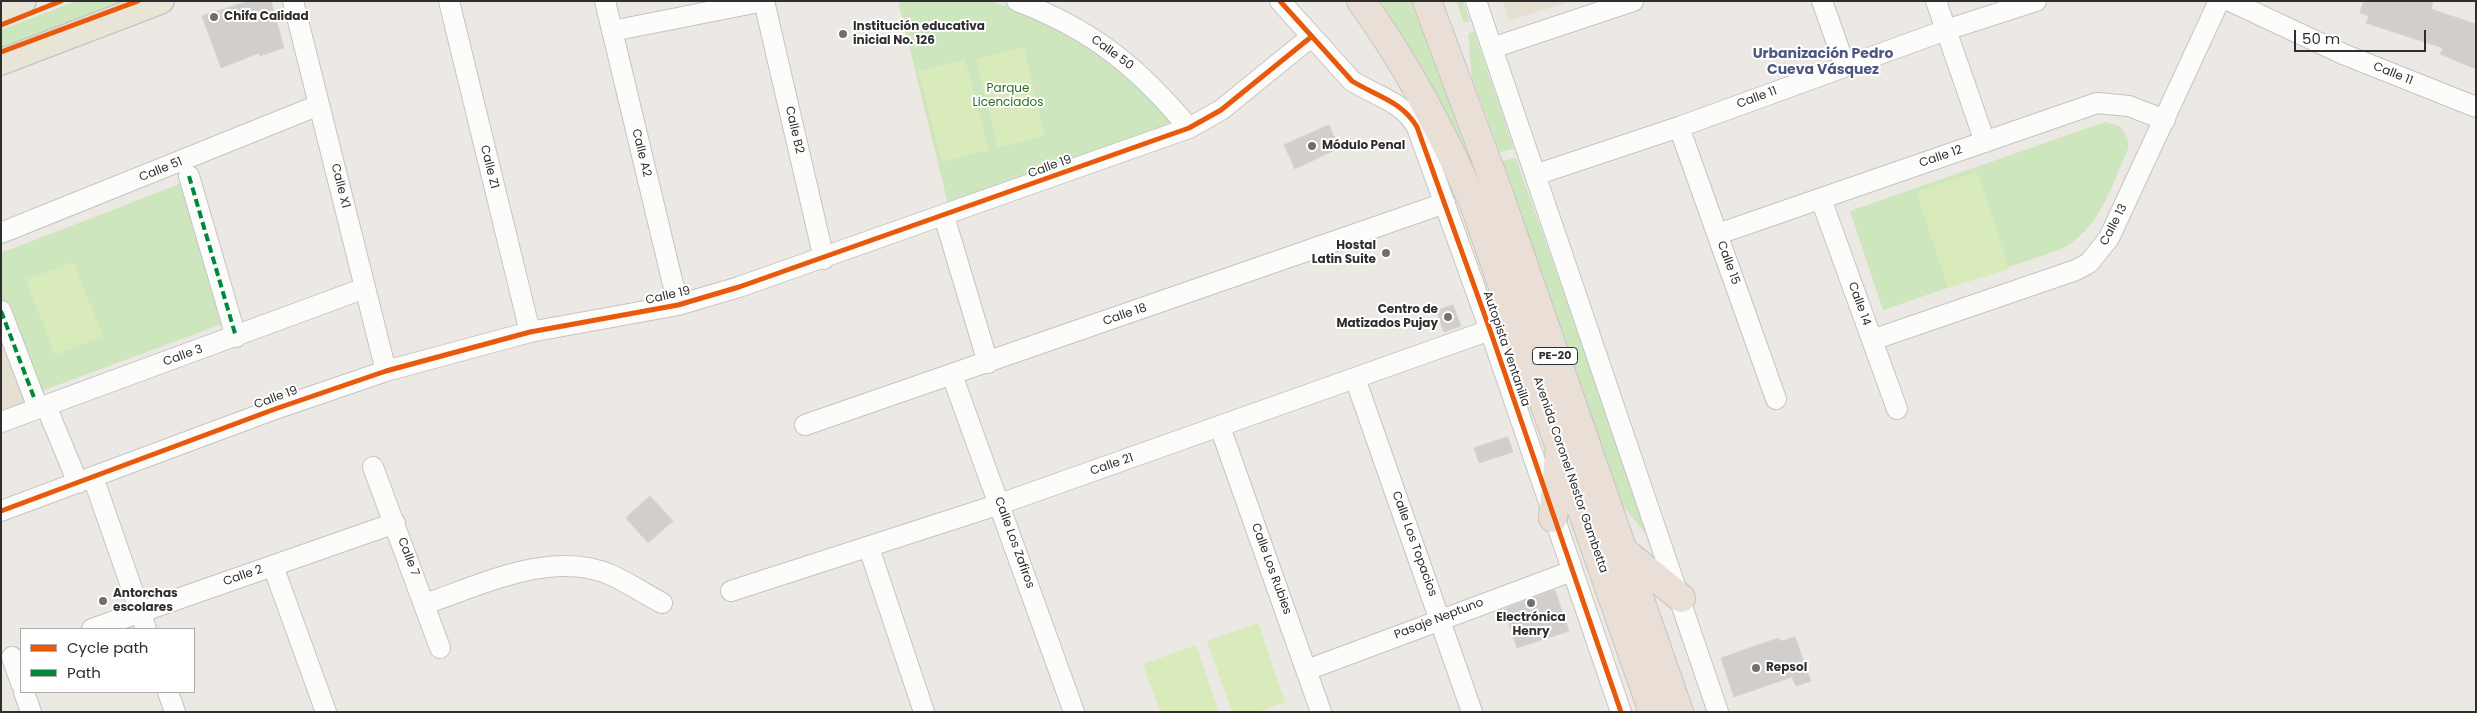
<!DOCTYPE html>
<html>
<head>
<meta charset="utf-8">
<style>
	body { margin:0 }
	#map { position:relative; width:2477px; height:713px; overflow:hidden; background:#ece8e4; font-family:Poppins,sans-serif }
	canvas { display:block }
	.frame { position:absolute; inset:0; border:2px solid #2e2e2e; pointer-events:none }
	.legend { position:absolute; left:20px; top:628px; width:175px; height:65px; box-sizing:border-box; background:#fff; border:1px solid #ababab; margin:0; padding:6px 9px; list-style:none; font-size:15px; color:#2e2e2e }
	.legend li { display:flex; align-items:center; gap:10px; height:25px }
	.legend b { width:25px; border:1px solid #ababab }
	.scale { position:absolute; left:2294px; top:30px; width:132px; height:22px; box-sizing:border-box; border:2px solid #2e2e2e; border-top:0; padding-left:6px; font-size:15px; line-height:18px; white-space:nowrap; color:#2e2e2e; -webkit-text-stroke:4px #fff; paint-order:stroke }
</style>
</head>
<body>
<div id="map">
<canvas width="2477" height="713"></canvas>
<div class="frame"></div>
<ul class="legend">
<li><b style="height:6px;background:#e8590c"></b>Cycle path</li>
<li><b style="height:6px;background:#00873e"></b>Path</li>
</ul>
<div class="scale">50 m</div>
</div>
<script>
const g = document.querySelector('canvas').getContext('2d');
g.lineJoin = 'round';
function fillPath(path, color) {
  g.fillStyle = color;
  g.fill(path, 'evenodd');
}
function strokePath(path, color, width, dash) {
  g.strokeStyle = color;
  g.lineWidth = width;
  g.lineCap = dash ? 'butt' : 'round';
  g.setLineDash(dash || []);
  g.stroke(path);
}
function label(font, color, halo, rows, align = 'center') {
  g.font = font + ' Poppins,sans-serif';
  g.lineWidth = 4;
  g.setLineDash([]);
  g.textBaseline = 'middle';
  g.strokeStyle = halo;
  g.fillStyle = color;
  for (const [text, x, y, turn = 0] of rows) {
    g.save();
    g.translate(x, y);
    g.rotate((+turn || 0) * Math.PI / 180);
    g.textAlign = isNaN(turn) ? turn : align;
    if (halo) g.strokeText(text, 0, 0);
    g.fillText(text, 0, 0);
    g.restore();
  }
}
fillPath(new Path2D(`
	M1503 1H1567L1568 2 1509 21Z
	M1 324 27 402 1 412Z`), '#e6e0d3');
fillPath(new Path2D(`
	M76 1H124L1 49V30Z
	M898 1H992L1058 26 1126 72 1177 126 948 204Z
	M1372 1H1419L1476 158 1469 162Z
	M1456 1H1463L1470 21 1464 23Z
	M1474 31 1514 149 1500 152 1472 78 1468 34Z
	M2105 122 2120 126 2128 139V149C2111 186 2099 232 2059 250L1883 310 1850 211Z
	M1516 158 1651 540 1622 505 1502 161Z
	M182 183 222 324 39 392 1 297V253Z`), '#cee6be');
fillPath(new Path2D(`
	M1024 47 1045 136 998 148 976 59Z
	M965 59 989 150 942 162 918 71Z
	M1977 172 2009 269 1948 288 1916 192Z
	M73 262 103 336 55 355 26 280Z
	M1258 623 1285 702 1259 712H1232L1207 641Z
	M1196 645 1219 712H1160L1143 664Z`), '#d9eabb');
const building = new Path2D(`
	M249 1H271L284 48 260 56 259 53 221 68 202 16Z
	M2364 1H2433L2431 9 2476 24V69L2440 54 2443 48 2366 23 2369 16 2360 13Z
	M1329 125 1339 148 1295 169 1284 145Z
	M1453 305 1461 326 1444 332 1436 311Z
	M1508 437 1513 452 1479 463 1474 448Z
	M650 496 673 521 648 543 626 518Z
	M1555 590 1569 631 1517 648 1504 609Z
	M1795 637 1811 681 1796 686 1792 677 1734 697 1721 658 1778 638 1781 641Z`);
fillPath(building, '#d1cecb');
strokePath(building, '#d7d4d0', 1);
const minor = new Path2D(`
	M293 1 386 371
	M449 1 530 332
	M605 1 678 305
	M764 1 824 259
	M1017 1C1093 30 1138 67 1189 128
	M1280 1 1352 81C1376 96 1402 101 1417 127L1490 330 1621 712
	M1476 1 1718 712
	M1822 1 1845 66
	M1936 1 1985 142
	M2230 1 2343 54 2476 107
	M612 31 764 1
	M1492 48 1633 1
	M1679 127 1776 399
	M1535 175 1679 127 1946 30 2036 1
	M189 176 236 337
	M1821 199 1897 409
	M944 216 988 363
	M1 233 319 105
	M1718 234 2097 103 2129 106 2165 120
	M1 311 35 400
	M1872 340 2076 270 2089 263 2109 238 2219 1
	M952 375 1074 712
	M1355 378 1472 712
	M46 406 78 483
	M1 422 365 288
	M805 425 1445 203
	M1220 427 1321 712
	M373 467 440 648
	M93 477 146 629
	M1 511 275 409 386 371 530 332 678 305 739 287 1189 128 1221 110 1311 37
	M869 548 924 712
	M273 566 326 712
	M731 591 1000 504 1490 330
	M425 604C481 585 553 549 611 575 629 583 645 594 662 603
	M92 629 395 523
	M12 657 21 683
	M1307 670 1572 571
	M24 692 31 712
	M168 692 175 712`);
const major = new Path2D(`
	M1 11 23 1
	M1 62 161 1`);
const highway = new Path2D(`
	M1361 1C1407 64 1443 133 1474 204L1653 712
	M1427 1 1499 194 1679 712
	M1553 518 1559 456
	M1622 550 1681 598`);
strokePath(minor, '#c5c4c5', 22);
strokePath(major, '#c6c5c4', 28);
strokePath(highway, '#c6c5c4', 30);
strokePath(minor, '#fcfcfb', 20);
strokePath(major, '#e8e4d6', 25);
strokePath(highway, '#eadfd6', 28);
strokePath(new Path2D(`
	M189 176 236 337
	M1 311 35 400`), '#00873e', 4, [8, 4]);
strokePath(new Path2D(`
	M1280 1 1352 81C1376 96 1402 101 1417 127L1490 330 1621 712
	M1 25 61 1
	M1 52 138 1
	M1 511 275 409 386 371 530 332 678 305 739 287 1189 128 1221 110 1311 37`), '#e8590c', 5);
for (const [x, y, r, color] of [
	[214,17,5,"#706f6e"],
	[843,34,5,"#706f6e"],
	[1312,146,5,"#706f6e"],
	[1386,253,5,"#706f6e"],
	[1448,317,5,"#706f6e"],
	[103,601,5,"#706f6e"],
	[1531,603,5,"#706f6e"],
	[1756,668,5,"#706f6e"]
]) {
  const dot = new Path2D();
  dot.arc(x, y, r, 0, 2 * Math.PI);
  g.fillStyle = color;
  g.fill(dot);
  strokePath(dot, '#fff', 2);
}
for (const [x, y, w] of [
	[1555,356,45]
]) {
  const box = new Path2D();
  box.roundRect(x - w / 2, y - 8.5, w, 17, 4);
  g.fillStyle = '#fff';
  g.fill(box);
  strokePath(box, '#2e2e2e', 1);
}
label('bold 11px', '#2e2e2e', null, [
	["PE-20",1555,356]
]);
label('bold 12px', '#2e2e2e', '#fff', [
	["Chifa Calidad",224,17],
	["Institución educativa",853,27],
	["inicial No. 126",853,41],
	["Módulo Penal",1322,146],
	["Hostal",1376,246,"right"],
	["Latin Suite",1376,260,"right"],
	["Centro de",1438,310,"right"],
	["Matizados Pujay",1438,324,"right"],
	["Antorchas",113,594],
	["escolares",113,608],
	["Electrónica",1531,618,"center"],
	["Henry",1531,632,"center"],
	["Repsol",1766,668]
], 'left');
label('12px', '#2e2e2e', '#fff', [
	["Calle 50",1112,53,36],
	["Calle 11",2393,74,22],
	["Calle 11",1757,98,-20],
	["Calle B2",794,130,77],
	["Calle A2",641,153,76],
	["Calle 12",1941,157,-19],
	["Calle Z1",489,167,76],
	["Calle 19",1050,167,-20],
	["Calle 51",161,170,-22],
	["Calle X1",340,186,76],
	["Calle 13",2114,225,-62],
	["Calle 15",1728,263,70],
	["Calle 19",668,296,-13],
	["Calle 14",1859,304,70],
	["Calle 18",1125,315,-19],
	["Autopista Ventanilla",1506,349,71],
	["Calle 3",183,356,-20],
	["Calle 19",276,398,-20],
	["Calle 21",1112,465,-19],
	["Avenida Coronel Nestor Gambetta",1570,475,71],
	["Calle Los Zafiros",1014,543,70],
	["Calle Los Topacios",1414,544,70],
	["Calle 7",408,557,69],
	["Calle Los Rubies",1271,569,70],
	["Calle 2",243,576,-19],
	["Pasaje Neptuno",1439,619,-21]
]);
label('12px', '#2c6e1b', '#fff', [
	["Parque",1008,89],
	["Licenciados",1008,103]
]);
label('bold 14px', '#4d5680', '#fff', [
	["Urbanización Pedro",1823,54],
	["Cueva Vásquez",1823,70]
]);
</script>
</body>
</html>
